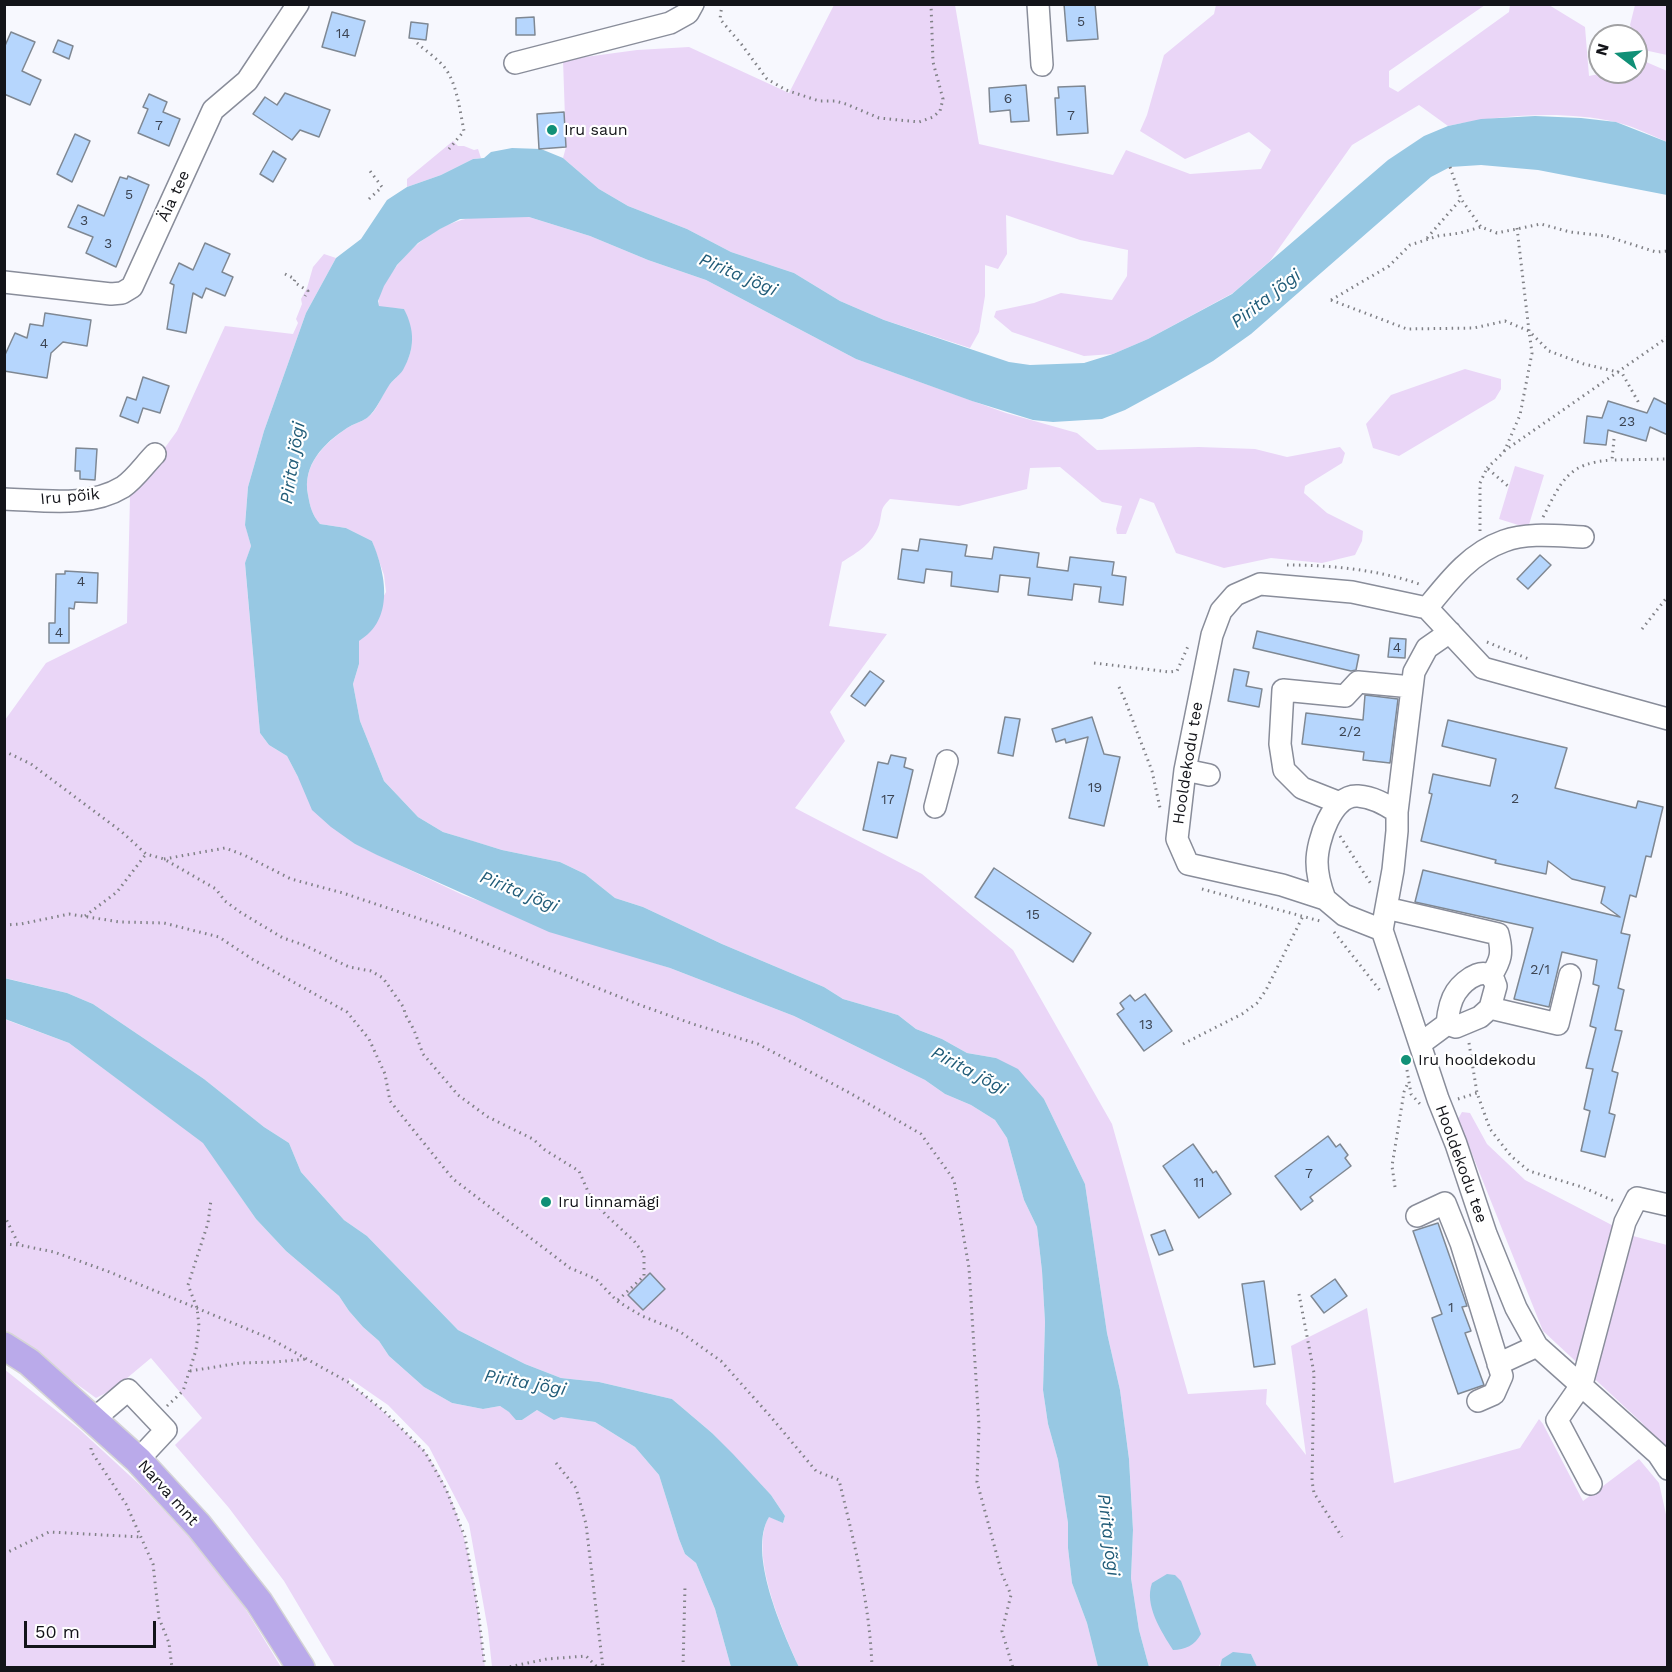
<!DOCTYPE html>
<html>
<head>
<meta charset="utf-8">
<style>
	body { margin:0 }
	#map { position:relative; width:1672px; height:1672px; overflow:hidden; background:#f7f8fe; font-family:"Work Sans",sans-serif }
	canvas { display:block }
	.frame { position:absolute; inset:0; border:6px solid #131419; pointer-events:none }
	.north { position:absolute; left:1588px; top:24px; width:60px; height:60px; box-sizing:border-box; background:#fff; border:2px solid #a1a1a3; border-radius:50%; rotate:286deg; font-size:16px; font-weight:700; line-height:24px; text-align:center; color:#131419 }
	.north::after { content:''; display:block; margin:auto; width:21px; height:27px; background:#109077; clip-path:polygon(50% 0,100% 100%,50% 72%,0 100%) }
	.scale { position:absolute; left:24px; top:1621px; width:132px; height:27px; box-sizing:border-box; border:3px solid #131419; border-top:0; padding-left:8px; font-size:18px; line-height:21px; white-space:nowrap; color:#131419; -webkit-text-stroke:4px #fff; paint-order:stroke }
</style>
</head>
<body>
<div id="map">
<canvas width="1672" height="1672"></canvas>
<div class="frame"></div>
<div class="north">N</div>
<div class="scale">50 m</div>
</div>
<script>
const g = document.querySelector('canvas').getContext('2d');
g.lineJoin = 'round';
function fillPath(path, color) {
  g.fillStyle = color;
  g.fill(path, 'evenodd');
}
function strokePath(path, color, width, dash) {
  g.strokeStyle = color;
  g.lineWidth = width;
  g.lineCap = dash ? 'butt' : 'round';
  g.setLineDash(dash || []);
  g.stroke(path);
}
function label(font, color, halo, rows, align = 'center') {
  g.font = font + ' "Work Sans",sans-serif';
  g.lineWidth = 4.5;
  g.setLineDash([]);
  g.textBaseline = 'middle';
  g.strokeStyle = halo;
  g.fillStyle = color;
  for (const [text, x, y, turn = 0] of rows) {
    g.save();
    g.translate(x, y);
    g.rotate((+turn || 0) * Math.PI / 180);
    g.textAlign = isNaN(turn) ? turn : align;
    if (halo) g.strokeText(text, 0, 0);
    g.fillText(text, 0, 0);
    g.restore();
  }
}
fillPath(new Path2D(`
	M834 5H955L979 144 1113 175 1126 150 1190 174 1261 169 1271 150 1249 132 1185 159 1140 131 1147 115 1164 55 1214 14 1216 5H1485L1389 71V87L1398 92 1509 12 1510 5H1549L1585 27 1589 76 1608 72H1636L1637 58 1667 71V142C1651 135 1633 126 1615 122 1562 110 1501 115 1448 126L1419 105 1352 145 1270 261 1233 293 1148 339 1113 354 1084 356 1012 332 994 317 996 311 1034 303 1061 293 1112 300 1127 276 1128 250 1080 240 1006 215 1007 254 998 269 985 265V296L979 332 970 348 884 320 840 301 794 273 731 252 687 229 628 206 599 189 563 158 566 147 563 60 637 50 689 47 789 93Z
	M1635 5H1667V55L1644 50 1630 25Z
	M453 141 458 146H464L474 150 478 149 481 158 473 159 441 175 407 187V179Z
	M476 217H529L590 236 648 260 706 280 856 359 1006 413 1077 433 1097 450 1199 447 1255 449 1287 457 1340 447 1345 453 1342 463 1305 486 1304 493 1327 513 1363 531 1362 541 1355 555 1322 563 1271 558 1224 568 1176 553 1154 503 1140 498 1126 534H1117L1116 529 1122 506 1102 502 1060 467 1030 468 1027 489 959 506 890 499C879 510 883 511 879 525 872 544 858 552 842 562L829 626 887 634 830 712 845 741 795 808 922 874 1013 950 1112 1124 1188 1394 1267 1389 1266 1404 1306 1455 1291 1346 1367 1308 1394 1483 1520 1448 1539 1419 1543 1424 1583 1501 1639 1459 1659 1483 1667 1519V1667L1257 1668 1251 1654 1219 1665 1220 1667H1149L1139 1630 1131 1578 1133 1530 1129 1459 1120 1390 1107 1333 1085 1184 1044 1099 996 1058 967 1053 942 1039 916 1029 898 1015 843 999 824 987 722 944 643 907 615 898 585 874 560 862 502 850 443 832 418 817 384 781 360 721 353 684 359 664V641L386 592 384 575 372 541 346 528 320 524C312 515 310 506 308 495 302 465 324 444 347 428 353 424 361 422 367 418 376 412 382 396 387 387 392 381 398 377 402 370 417 347 412 333 404 309L379 307C377 298 382 288 387 280 407 248 438 222 476 217Z
	M324 254 336 258 306 313 264 431 248 487 245 524 251 546 245 564 260 733 269 745 287 756 298 777 355 844 463 895 611 949 670 968 794 1016 925 1080 945 1094 971 1105 995 1120 1007 1138 1024 1200 1037 1227 1042 1271 1045 1322 1043 1390 1048 1424 1058 1460 1068 1523V1548L1072 1583 1087 1623 1098 1667H799C783 1631 748 1554 769 1516L783 1523 785 1516 771 1495 712 1433 672 1399 599 1382 561 1378 525 1364 458 1330 367 1236 344 1220 301 1172 289 1143 264 1127 204 1079 93 1004 67 993 5 978V720L46 663 127 623 130 496 177 431 225 326 293 334 298 323 296 319 302 304 301 299 307 288 313 267Z
	M1465 369 1501 379V389L1495 399 1399 456 1373 448 1366 424 1391 395Z
	M1515 466 1544 475 1528 528 1499 519Z
	M4 1019 69 1043 204 1143 256 1219 286 1251 339 1296 349 1311 363 1327 379 1341 389 1356 424 1387 452 1403 483 1409 500 1406 522 1420 537 1410 545 1414 595 1422 635 1447 659 1475 679 1539 685 1554 696 1563 715 1609 731 1667H492L488 1630 469 1524 429 1447 388 1405 349 1378 348 1382C369 1398 388 1415 407 1434 413 1440 421 1446 426 1453 470 1516 476 1594 485 1667H335L284 1581 229 1508 175 1445 202 1418 151 1358 114 1389 96 1398 5 1332Z
	M1462 1112 1470 1113 1487 1144 1525 1180 1633 1236 1667 1245V1451L1641 1422 1543 1331 1458 1119Z
	M4 1369 78 1428 140 1485 223 1572 281 1667H5Z`), '#ead6f7');
fillPath(new Path2D(`
	M1535 116 1581 118 1616 122 1667 142V195L1538 170 1481 165 1450 167 1431 177 1251 334 1213 361 1171 385 1125 410 1102 419 1053 422 1033 420 972 401 856 359 706 280 648 260 590 236 529 217 460 219 440 229 418 243 397 265 384 286 378 301 379 306 404 309C415 330 415 349 403 370 399 376 392 380 388 387 382 396 376 411 367 418 361 422 353 424 347 428 324 443 302 465 308 495 310 506 312 515 320 524L346 528 372 541C386 574 395 619 359 641V664L353 684 360 721 384 781 418 817 443 832 473 841 502 850 560 862 585 874 615 898 643 907 722 944 824 987 843 999 898 1015 916 1029 942 1039 967 1053 996 1058 1018 1069 1044 1099 1085 1184 1107 1333 1120 1390 1129 1459 1133 1530 1131 1578 1139 1630 1149 1667H1098L1087 1623 1072 1583 1068 1548V1523L1058 1460 1048 1424 1043 1390 1045 1322 1042 1271 1037 1227 1024 1200 1007 1138 995 1120 971 1105 945 1094 925 1080 794 1016 670 968 549 932 377 855 355 844 331 827 312 810 298 777 287 756 269 745 260 733 245 563 251 546 245 525 248 487 264 431 306 313 336 258 361 239 387 200 407 187 441 175 473 159 484 158 491 152 512 148 541 149 563 158 599 189 628 206 687 229 731 252 794 273 840 301 884 320 1009 362 1030 365 1084 363 1113 354 1148 339 1232 294 1388 160 1424 136 1448 126 1481 119Z
	M4 978 67 993 93 1004 204 1079 264 1127 289 1143 301 1172 344 1220 367 1236 458 1330 525 1364 561 1378 599 1382 672 1399 712 1433 733 1454 771 1495 785 1516 783 1523 769 1517C747 1553 783 1632 799 1667H731L715 1609 696 1563 685 1554 679 1539 659 1475 635 1447 595 1422 561 1417 554 1420 537 1410 522 1420H516L509 1412 500 1406 483 1409 452 1403 424 1387 389 1356 379 1341 363 1327 349 1311 339 1296 286 1251 256 1219 203 1143 69 1043 5 1019Z
	M1167 1574 1175 1575 1181 1581 1201 1634C1195 1645 1185 1650 1173 1650 1161 1631 1144 1605 1152 1583Z
	M1233 1652 1251 1654 1257 1667H1220L1222 1659Z`), '#97c8e3');
const building = new Path2D(`
	M1064 4H1095L1098 39 1067 41Z
	M332 12 365 21 355 56 322 47Z
	M534 17 535 35H516V18Z
	M411 22 428 24 426 40 409 38Z
	M11 32 35 42 22 71 41 80 30 105 4 94V48Z
	M58 40 73 46 69 59 53 52Z
	M1026 85 1029 121 1011 122 1010 110 990 112 989 88Z
	M1085 86 1088 133 1057 135 1055 98H1059L1058 87Z
	M285 93 330 110 319 137 300 130 292 140 253 114 265 97 277 105Z
	M149 94 167 102 163 112 180 119 169 146 138 133 148 109 143 107Z
	M564 112 566 147 539 149 537 114Z
	M75 134 90 141 72 182 57 174Z
	M273 151 286 159 273 182 260 174Z
	M128 176 149 185 116 267 86 253 93 237 68 227 78 205 104 216 120 177 127 179Z
	M205 243 230 254 222 272 233 277 225 296 206 288 202 298 193 293 186 333 167 329 174 285 170 283 179 263 193 270Z
	M45 313 91 320 87 346 63 342 51 353 47 378 4 371V357L15 333 27 338 30 324 43 326Z
	M143 377 169 386 160 413 143 408 138 423 120 416 127 397 136 400Z
	M1654 398 1668 405V435L1650 427 1646 441 1608 430 1606 445 1584 443 1587 416 1602 418 1608 401 1647 413Z
	M76 448 97 449 95 480 80 479V471H75Z
	M920 539 967 545 965 556 992 559 994 547 1039 553 1037 567 1068 571 1070 557 1114 562 1112 575 1126 577 1123 605 1099 602 1101 587 1074 584 1072 600 1028 595 1030 578 1000 575 998 592 951 586 952 572 926 569 924 583 898 579 902 549 918 551Z
	M1540 555 1551 565 1528 589 1517 579Z
	M65 571 98 573 97 603 75 602 74 609 69 608V643H49V623H55L56 574H65Z
	M1257 631 1359 655 1356 670 1351 671 1253 648Z
	M1390 638 1406 639 1405 658 1388 657Z
	M1234 669 1249 672 1246 686 1262 689 1259 707 1228 701Z
	M870 671 884 681 865 706 851 696Z
	M1365 695 1398 699 1390 763 1363 760 1364 752 1302 744 1306 713 1363 720Z
	M1005 717 1020 719 1013 756 998 753Z
	M1092 717 1104 754 1120 757 1104 826 1069 818 1088 737 1066 743 1065 739 1056 742 1052 729Z
	M1448 720 1567 748 1555 788 1636 808 1638 801 1663 807 1651 857 1646 856 1636 897 1630 895 1621 933 1630 935 1618 988 1624 990 1615 1030 1622 1031 1612 1071 1618 1073 1609 1113 1615 1115 1605 1157 1581 1151 1590 1111 1584 1109 1593 1069 1586 1068 1596 1028 1590 1026 1599 986 1593 984 1597 960 1562 952 1549 1007 1514 999 1533 928 1415 902 1423 870 1620 917 1601 903 1605 887 1572 879 1548 861 1546 874 1495 863 1496 860 1421 841 1432 794 1429 793 1433 774 1490 786 1496 759 1442 746Z
	M891 755 906 758 904 767 913 770 897 838 863 830 878 762 888 764Z
	M994 868 1091 933 1073 962 975 897Z
	M1145 994 1172 1031 1144 1051 1117 1014 1124 1009 1120 1003 1130 995 1135 1001Z
	M1328 1136 1336 1147 1340 1144 1348 1155 1345 1158 1351 1166 1310 1197 1313 1201 1301 1210 1275 1176Z
	M1193 1144 1213 1173 1216 1171 1231 1194 1199 1218 1163 1166Z
	M1438 1223 1467 1306 1462 1307 1471 1331 1465 1333 1484 1385 1458 1394 1432 1318 1442 1314 1413 1231Z
	M1165 1230 1173 1250 1159 1255 1151 1235Z
	M650 1273 665 1289 643 1310 628 1295Z
	M1335 1279 1347 1296 1324 1313 1311 1296Z
	M1264 1281 1275 1364 1254 1367 1242 1284Z`);
fillPath(building, '#b6d6fd');
strokePath(building, '#7f8893', 1.5);
const minor = new Path2D(`
	M1038 4 1042 65
	M515 63 670 23 688 13 693 4
	M4 282 111 294 122 293 132 287 213 110 247 81 298 4
	M4 499C42 500 89 508 123 487 135 479 145 464 155 454
	M1427 608C1449 581 1470 553 1504 541 1528 532 1558 536 1583 537
	M1185 770 1209 775
	M1340 803 1302 788 1284 770 1280 744 1283 690 1345 696 1358 682 1412 687
	M935 807 947 761
	M1397 812 1414 672 1427 648 1450 632
	M1325 899C1320 886 1317 875 1317 862 1317 841 1332 794 1358 796 1373 797 1385 804 1397 812V831L1393 870 1382 930 1438 1099 1456 1144 1486 1234 1516 1308 1537 1346 1658 1454 1668 1469
	M1386 908 1498 934C1503 953 1501 960 1491 976
	M1382 930 1344 915 1325 899 1282 885 1188 864 1177 839 1185 770 1212 635 1221 611 1235 595 1260 584 1352 592 1427 608 1483 668 1668 719
	M1490 1008 1558 1024 1570 975
	M1420 1044 1447 1024 1456 1027 1480 1017 1490 1008 1496 986C1489 961 1465 979 1456 992 1450 1001 1448 1013 1447 1024
	M1417 1216 1445 1203 1461 1243 1502 1376 1494 1394 1478 1401
	M1498 1364 1537 1346
	M94 1419 128 1390 166 1430 138 1460
	M1591 1484 1557 1420 1582 1384 1625 1222 1637 1198 1668 1205`);
const major = new Path2D(`
	M4 1346 29 1362 138 1460 199 1526 259 1602 301 1668`);
strokePath(minor, '#898d9a', 24);
strokePath(major, '#d5d5d6', 30);
strokePath(new Path2D(`
	M722 4 720 19 742 45 767 79 786 90 819 101H835L846 104 879 118 919 122 933 117 940 111 943 99 933 62 931 4
	M417 43C426 51 437 58 445 68 457 84 460 111 464 131L449 149
	M1450 167 1461 199 1481 227
	M369 199 382 187 370 171
	M1517 228 1529 331 1549 351 1584 364 1622 373 1640 405
	M1427 238 1461 199
	M285 274 295 279 294 282 308 291 305 296
	M1331 300 1389 266 1410 245 1438 236 1460 233 1481 227 1497 233 1541 224 1570 232 1606 236 1656 252 1668 251
	M1331 300 1407 329 1474 328 1505 321 1529 331 1532 353 1520 415 1504 452 1487 468
	M1614 439 1612 460 1668 459
	M1504 451 1668 337
	M1543 517C1562 481 1567 463 1612 460
	M1480 531V483L1487 468 1509 487
	M1287 565C1332 565 1380 570 1422 585
	M1642 629 1668 596
	M1487 642 1531 660
	M1094 663 1170 672 1177 671 1189 644
	M1119 687 1125 700 1152 771 1160 808
	M4 751 31 764 122 832 146 854 164 859 216 889 225 901 240 912 283 938 304 945 349 967 371 971 383 978 404 1008 405 1014 414 1030 423 1054 458 1095 488 1117 533 1139 545 1150 579 1171 590 1196 606 1215 634 1241 644 1254V1276L617 1301
	M1340 836 1371 884
	M164 859 225 848 244 855 291 879 343 893 450 929 640 1005 693 1024 758 1044 848 1092 921 1134 954 1180 969 1268 979 1426 977 1482 1002 1574 1011 1595 1002 1631 1013 1668
	M1202 889 1320 921
	M85 916 117 892 146 854
	M4 925 21 924 69 914 120 922 164 923 219 937 252 959 347 1012 369 1039 385 1074 390 1101 453 1179 570 1268 596 1279 617 1301 642 1316 679 1331 721 1361 771 1417 816 1471 839 1480C854 1542 870 1604 872 1668
	M1334 932 1382 993
	M1469 1043 1477 1093 1490 1129 1511 1156 1529 1171 1582 1187 1614 1201
	M1183 1044 1242 1014 1257 1003 1266 990 1303 916
	M1407 1070 1411 1094 1420 1104
	M1458 1099 1477 1093
	M1395 1187 1392 1166 1404 1092 1407 1085
	M4 1215 19 1245
	M4 1244 19 1245 54 1252 107 1271 269 1338 348 1382 384 1411 425 1452 446 1489 465 1537 478 1610 485 1668
	M1299 1294 1314 1373 1312 1481 1314 1493 1342 1537
	M190 1371 240 1363 275 1362 307 1359
	M167 1406 183 1391 196 1350 199 1326 197 1308 188 1285 208 1223 211 1200
	M91 1448V1451L126 1504 153 1564 159 1618 169 1643 172 1668
	M556 1463 576 1488 586 1524 603 1668
	M4 1554 49 1532 141 1537
	M504 1668 547 1659 586 1656 598 1668
	M683 1668 685 1586`), '#808186', 3, [1.5, 4.5]);
strokePath(minor, '#fff', 21);
strokePath(major, '#baaaea', 27);
for (const [x, y, r, color] of [
	[552,130,6,"#109077"],
	[1406,1060,6,"#109077"],
	[546,1202,6,"#109077"]
]) {
  const dot = new Path2D();
  dot.arc(x, y, r, 0, 2 * Math.PI);
  g.fillStyle = color;
  g.fill(dot);
  strokePath(dot, '#fff', 2);
}
label('14px', '#3c4452', null, [
	["5",1081,22],
	["14",343,34],
	["6",1008,99],
	["7",1071,116],
	["7",159,126],
	["5",129,195],
	["3",84,221],
	["3",108,244],
	["4",44,344],
	["23",1627,422],
	["4",81,582],
	["4",59,633],
	["4",1397,648],
	["2/2",1350,732],
	["19",1095,788],
	["2",1515,799],
	["17",888,800],
	["15",1033,915],
	["2/1",1540,970],
	["13",1146,1025],
	["7",1309,1174],
	["11",1199,1183],
	["1",1451,1308]
]);
label('16px', '#131419', '#fff', [
	["Iru saun",564,130],
	["Iru hooldekodu",1418,1060],
	["Iru linnamägi",558,1202]
], 'left');
label('16px', '#131419', '#fff', [
	["Äia tee",174,196,-65],
	["Iru põik",70,497,-5],
	["Hooldekodu tee",1188,763,-81],
	["Hooldekodu tee",1461,1164,70],
	["Narva mnt",168,1493,48]
]);
label('italic 18px', '#215c78', '#fff', [
	["Pirita jõgi",738,275,23],
	["Pirita jõgi",1266,299,-38],
	["Pirita jõgi",293,463,-81],
	["Pirita jõgi",519,892,22],
	["Pirita jõgi",969,1071,28],
	["Pirita jõgi",525,1383,10],
	["Pirita jõgi",1108,1535,83]
]);
</script>
</body>
</html>
